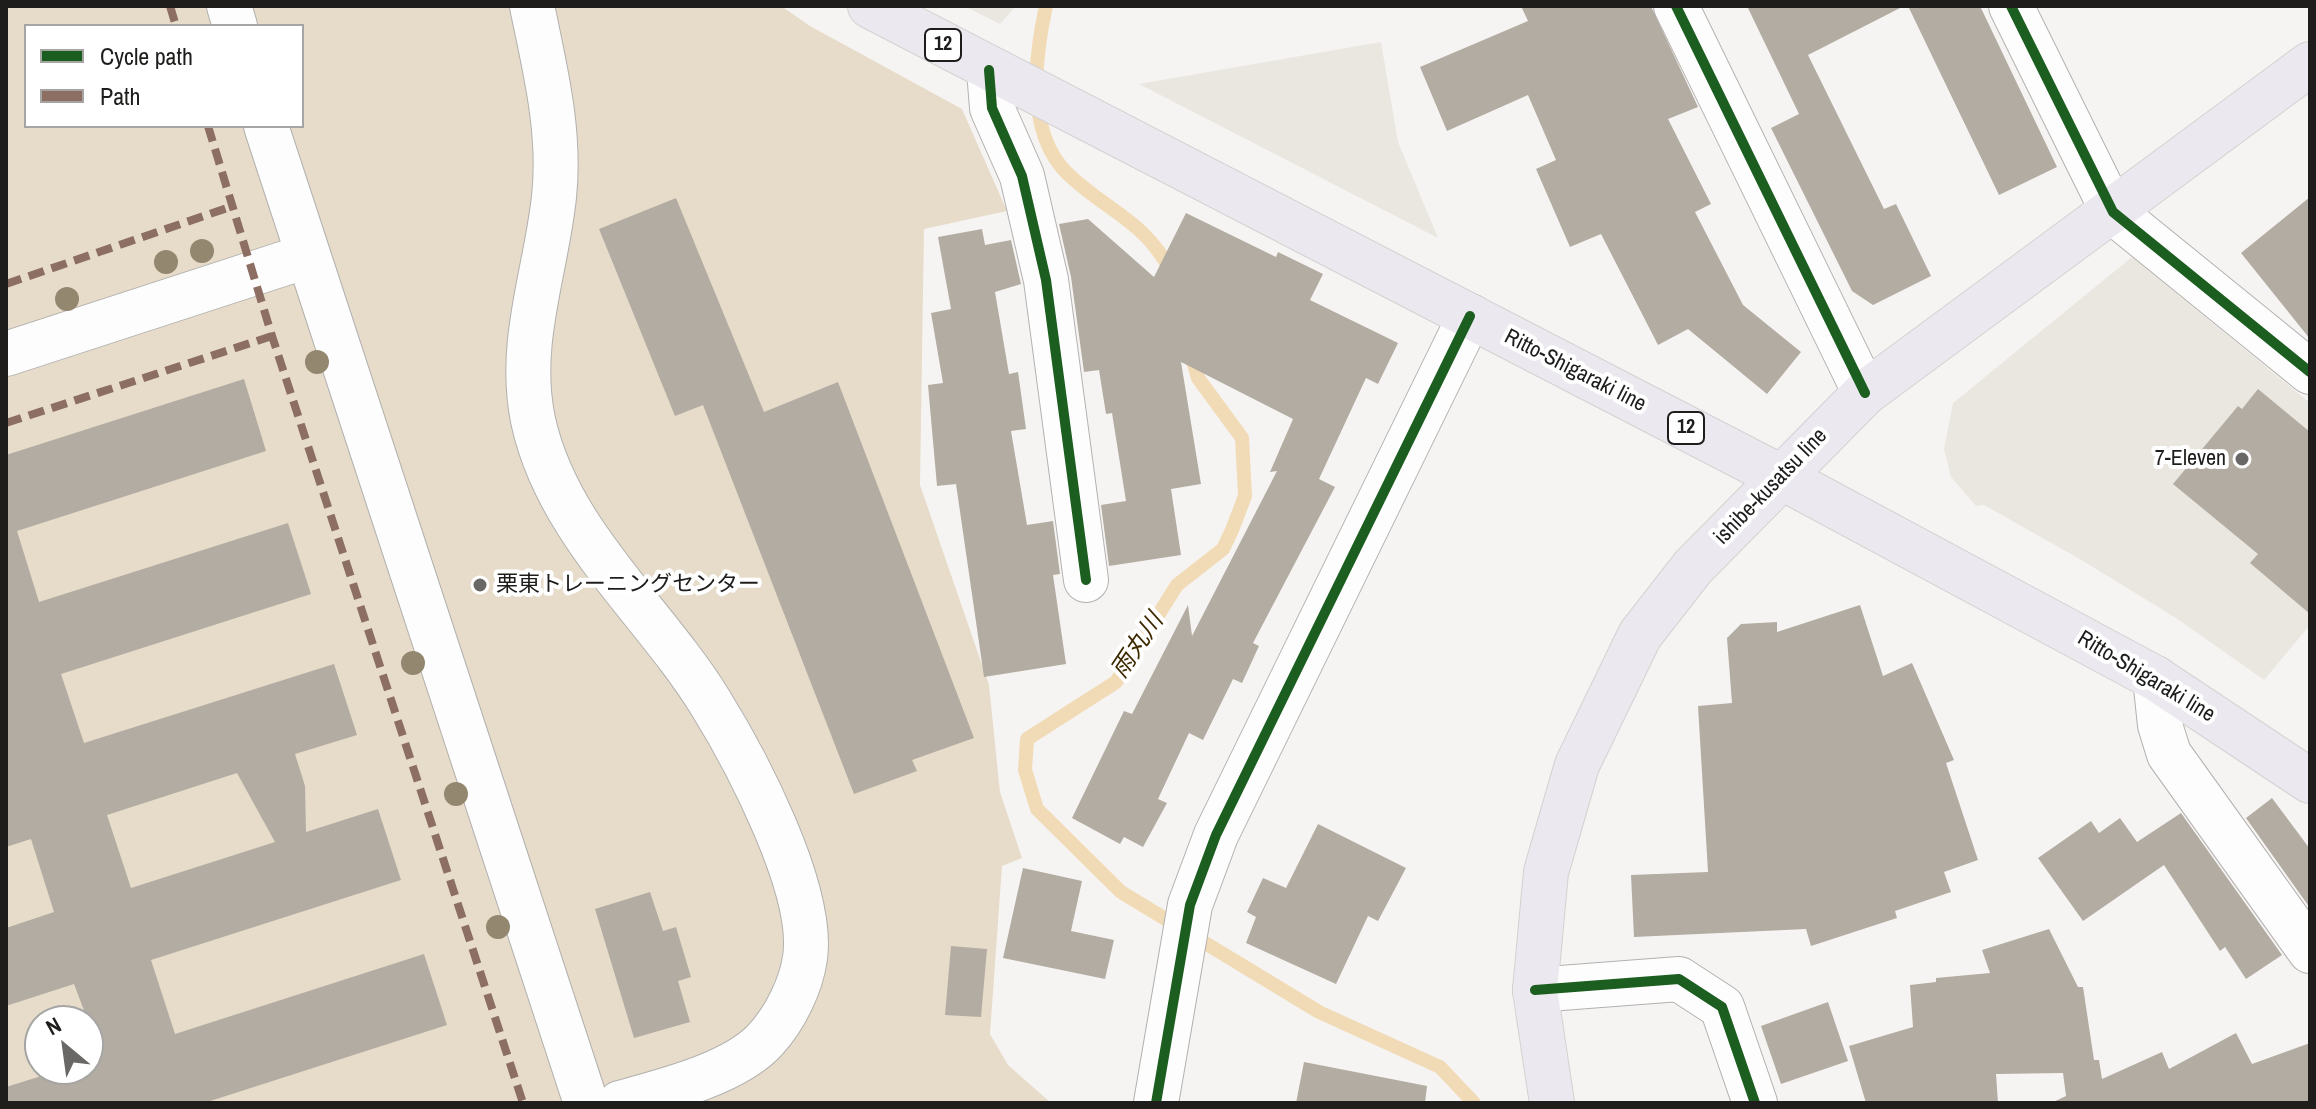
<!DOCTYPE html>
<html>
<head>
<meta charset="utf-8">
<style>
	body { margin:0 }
	#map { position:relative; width:2316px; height:1109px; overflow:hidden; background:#f6f4f2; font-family:"Archivo Narrow",sans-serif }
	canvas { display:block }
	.frame { position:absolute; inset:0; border:8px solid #1e1d1c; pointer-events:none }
	.legend { position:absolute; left:24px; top:24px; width:280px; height:104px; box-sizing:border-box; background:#fff; border:2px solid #a5a5a4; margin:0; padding:10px 14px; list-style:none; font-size:24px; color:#1e1d1c }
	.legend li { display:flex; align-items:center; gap:16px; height:40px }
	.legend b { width:40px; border:2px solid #a5a5a4 }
	.north { position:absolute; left:24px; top:1005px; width:80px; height:80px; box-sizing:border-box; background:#fff; border:2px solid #a5a5a4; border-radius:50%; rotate:331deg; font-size:22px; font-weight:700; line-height:32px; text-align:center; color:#1e1d1c }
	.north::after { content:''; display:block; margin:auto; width:28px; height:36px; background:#6a6867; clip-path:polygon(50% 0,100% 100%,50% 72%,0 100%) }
</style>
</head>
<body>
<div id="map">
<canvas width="2316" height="1109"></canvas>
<div class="frame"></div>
<ul class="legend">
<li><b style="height:10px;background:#1b5e20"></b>Cycle path</li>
<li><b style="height:10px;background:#8d6e63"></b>Path</li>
</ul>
<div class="north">N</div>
</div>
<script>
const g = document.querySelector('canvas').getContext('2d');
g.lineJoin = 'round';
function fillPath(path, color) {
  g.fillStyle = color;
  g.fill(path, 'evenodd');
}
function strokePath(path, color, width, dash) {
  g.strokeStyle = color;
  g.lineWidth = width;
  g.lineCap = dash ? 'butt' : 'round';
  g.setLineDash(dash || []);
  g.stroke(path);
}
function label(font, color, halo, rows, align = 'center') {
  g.font = font + ' "Archivo Narrow","Noto Sans JP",sans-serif';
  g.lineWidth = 8;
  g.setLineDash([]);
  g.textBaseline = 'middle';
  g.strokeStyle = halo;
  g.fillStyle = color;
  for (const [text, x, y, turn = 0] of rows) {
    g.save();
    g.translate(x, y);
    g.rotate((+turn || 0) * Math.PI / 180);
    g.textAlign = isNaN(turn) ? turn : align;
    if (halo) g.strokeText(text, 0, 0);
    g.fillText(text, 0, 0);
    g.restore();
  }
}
fillPath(new Path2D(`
	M964 6H1016L1000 24Z
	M1381 42 1398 142 1438 238 1139 84Z
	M2132 257 2310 403V625L2264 680 2176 618 2078 558 1984 505 1976 506 1951 477 1944 449 1953 403Z`), '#eae7e0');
fillPath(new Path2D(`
	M6 6H781L810 26 962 109 1007 211 924 229 920 485 989 685 1000 792 1022 858 1002 866 990 1034 1008 1065 1051 1103H6ZM26 26H302V126H26ZM40 1021H88V1069H40Z`), '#e7dcca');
strokePath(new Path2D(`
	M1046 6C1034 60 1026 136 1070 176 1110 213 1144 220 1172 273
	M1190 351 1198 378 1242 438 1245 496 1232 530 1223 549 1177 585 1116 682 1027 739 1025 770 1037 809 1121 892 1319 1012 1440 1067 1474 1103`), '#f1dbb6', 14);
fillPath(new Path2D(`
	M1521 6H1651L1698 107 1668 119 1711 204 1695 212 1743 305 1801 352 1767 394 1688 329 1658 345 1601 234 1570 247 1536 169 1556 160 1528 95 1447 131 1420 67 1528 21Z
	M1747 6H1904L1808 55 1884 209 1896 204 1931 276 1873 305 1852 291 1771 128 1799 114Z
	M1908 6H1980L2057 167 1999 195Z
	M2310 197V339L2241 253Z
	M676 198 764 412 838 382 974 738 912 760 917 771 854 794 703 405 675 416 599 229Z
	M1186 213 1276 257 1278 252 1323 274 1310 300 1398 343 1378 384 1366 378 1319 479 1335 487 1253 643 1259 646 1242 683 1233 679 1203 740 1189 733 1158 799 1167 803 1143 847 1124 837 1120 844 1072 818 1124 711 1132 714 1188 605 1192 636 1277 471 1270 472 1293 419 1181 362 1201 484 1171 489 1181 555 1109 566 1101 505 1126 501 1112 413 1106 414 1099 370 1084 372 1071 277 1059 224 1088 219 1154 277Z
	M982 229 985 245 1011 240 1021 284 995 292 1009 374 1018 372 1026 429 1011 431 1027 525 1053 521 1060 574 1053 575 1066 664 984 677 956 484 937 486 928 385 943 383 931 313 951 309 938 237Z
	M244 379 266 451 17 531 39 602 288 523 311 594 61 674 84 743 334 664 357 735 295 754 305 786 306 832 378 809 401 880 151 960 175 1034 424 954 447 1025 204 1103H6V1087L64 1069H88V1021L74 984 6 1006V928L54 912 31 839 6 847V455ZM237 773 275 842 131 888 107 815Z
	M2258 389 2310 432V614L2250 563 2258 554 2173 484 2238 406 2242 409Z
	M1860 605 1883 676 1912 663 1954 760 1946 763 1978 860 1944 872 1951 892 1895 911 1897 918 1811 946 1806 929 1634 937 1631 875 1708 872 1698 706 1732 703 1727 638 1741 624 1777 622V632Z
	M2272 798 2310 849V908L2246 818Z
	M2181 813 2282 955 2246 979 2225 947 2220 951 2164 865 2083 921 2038 858 2091 821 2099 833 2120 818 2137 842Z
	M1318 824 1406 868 1378 921 1368 916 1336 984 1246 943 1256 917 1247 912 1263 878 1286 888Z
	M1023 868 1082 881 1071 931 1114 940 1105 979 1003 958Z
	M650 892 663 931 676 927 691 977 678 981 690 1022 634 1038 595 909Z
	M2049 929 2078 987H2083L2094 1060H2099L2102 1079 2162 1052 2169 1069 2236 1033 2252 1064 2310 1043V1103H2051L2066 1096 2063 1073 1996 1074 1998 1103H1866L1849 1046 1913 1027 1910 985 1936 982V978L1990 973 1982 950Z
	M951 946 987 949 981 1017 945 1015Z
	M1828 1002 1848 1061 1781 1084 1761 1026Z
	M1304 1062 1427 1086 1425 1103H1296Z`), '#b3aca2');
const minor = new Path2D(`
	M229 6 235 26
	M532 6C545 69 561 132 554 197 546 272 517 343 533 420 557 532 653 610 710 702 746 760 815 890 805 958 801 986 785 1018 766 1039 736 1073 664 1091 620 1103
	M1676 6 1865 393
	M2011 6 2113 212 2310 372
	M989 70 992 108 1022 176 1046 280 1086 580
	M266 126 586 1103
	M6 354 307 256
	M2155 678 2160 725 2169 754 2310 951
	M1535 990 1679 979 1722 1007 1755 1103
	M1156 1103 1190 905 1216 835 1470 316`);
const major = new Path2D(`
	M870 6 1779 476 2155 678 2310 781
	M1552 1103 1535 990 1546 872 1577 765 1640 635 1693 567 1865 393 2310 64`);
strokePath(minor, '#b2b1af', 46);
strokePath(major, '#d3d2d1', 46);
strokePath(minor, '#fefdfd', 44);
strokePath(major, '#ebe9ef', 44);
strokePath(new Path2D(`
	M170 6 176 26
	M208 126 272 336 523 1103
	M6 284 233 206
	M6 423 272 336`), '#8d6e63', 8, [16, 8]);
strokePath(new Path2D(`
	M1676 6 1865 393
	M2011 6 2113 212 2310 372
	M989 70 992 108 1022 176 1046 280 1086 580
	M1535 990 1679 979 1722 1007 1755 1103
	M1156 1103 1190 905 1216 835 1470 316`), '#1b5e20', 10);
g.fillStyle = '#93876f';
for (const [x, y] of [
	[202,251],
	[166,262],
	[67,299],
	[317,362],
	[413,663],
	[456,794],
	[498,927]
]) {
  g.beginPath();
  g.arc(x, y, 12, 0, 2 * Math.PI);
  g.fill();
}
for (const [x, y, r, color] of [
	[2242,459,8,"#6a6867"],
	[480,585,8,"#6a6867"]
]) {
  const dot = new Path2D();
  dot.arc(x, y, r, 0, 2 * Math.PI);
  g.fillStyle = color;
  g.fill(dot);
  strokePath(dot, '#fff', 3);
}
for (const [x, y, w] of [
	[943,45,36],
	[1686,428,36]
]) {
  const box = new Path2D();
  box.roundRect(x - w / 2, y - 16, w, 32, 6);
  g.fillStyle = '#fff';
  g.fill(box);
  strokePath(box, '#1e1d1c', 2);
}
label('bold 20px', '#1e1d1c', null, [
	["12",943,45],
	["12",1686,428]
]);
label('22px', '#1e1d1c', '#fff', [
	["Ritto-Shigaraki line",1575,371,27],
	["ishibe-kusatsu line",1771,487,-46],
	["Ritto-Shigaraki line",2146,677,31]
]);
label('22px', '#1e1d1c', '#fff', [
	["7-Eleven",2226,459],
	["栗東トレーニングセンター",496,585,"left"]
], 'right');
label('italic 24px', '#3e2a00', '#fff', [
	["雨丸川",1138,646,-56]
]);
</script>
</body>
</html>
